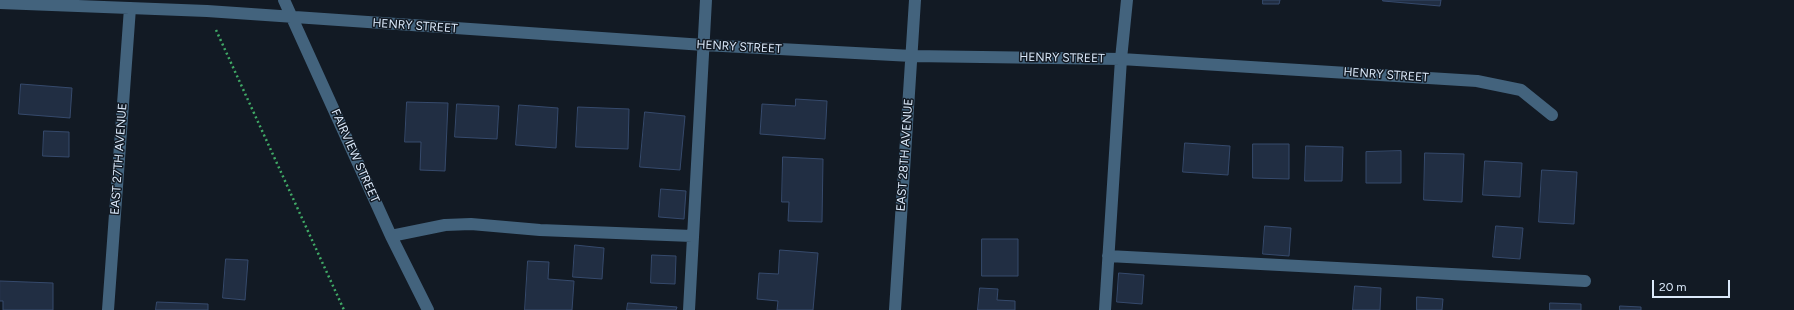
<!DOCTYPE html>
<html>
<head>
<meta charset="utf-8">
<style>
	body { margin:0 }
	#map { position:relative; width:1794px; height:310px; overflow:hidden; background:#121a24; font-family:Figtree,sans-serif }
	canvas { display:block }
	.scale { position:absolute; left:1652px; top:280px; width:78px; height:18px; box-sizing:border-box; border:2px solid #dbe9fa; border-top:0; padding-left:5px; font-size:12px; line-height:14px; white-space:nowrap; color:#dbe9fa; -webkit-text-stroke:3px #121a24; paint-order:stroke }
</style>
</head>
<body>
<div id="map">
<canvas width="1794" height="310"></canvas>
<div class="scale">20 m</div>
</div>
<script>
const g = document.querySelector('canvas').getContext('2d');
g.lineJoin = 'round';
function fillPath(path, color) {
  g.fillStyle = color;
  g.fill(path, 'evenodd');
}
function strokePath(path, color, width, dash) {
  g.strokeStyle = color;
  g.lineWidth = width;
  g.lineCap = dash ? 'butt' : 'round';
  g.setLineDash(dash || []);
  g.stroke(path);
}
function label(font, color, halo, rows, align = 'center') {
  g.font = font + ' Figtree,sans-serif';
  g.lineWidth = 3;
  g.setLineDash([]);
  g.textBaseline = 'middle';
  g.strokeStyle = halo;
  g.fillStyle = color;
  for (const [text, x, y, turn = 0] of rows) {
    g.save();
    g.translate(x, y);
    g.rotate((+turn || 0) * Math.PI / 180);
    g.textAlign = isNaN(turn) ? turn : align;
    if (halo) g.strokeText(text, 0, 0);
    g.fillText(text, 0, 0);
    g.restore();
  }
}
const building = new Path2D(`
	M1263 0H1280L1279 4H1263Z
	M1383 0H1441L1440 6 1383 1Z
	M21 84 72 88 70 118 19 114Z
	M796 99 827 101 825 139 760 134 762 104 795 106Z
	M407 102 448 103 445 171 420 170 421 142H405Z
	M457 104 499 106 497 139 455 137Z
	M519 105 558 108 556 148 516 145Z
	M578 107 629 109 628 149 576 147Z
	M645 112 685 116 680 170 640 167Z
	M44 131 69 132V157L43 156Z
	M1185 143 1230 146 1228 175 1183 172Z
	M1253 144H1289V179L1253 178Z
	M1306 146 1343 147 1342 181H1305Z
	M1401 151V183H1366V152Z
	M1425 153 1464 154 1462 202 1424 200Z
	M783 157 823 159 822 222 788 221 789 202H782Z
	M1485 161 1522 163 1520 197 1483 195Z
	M1542 170 1577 172 1574 224 1539 222Z
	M661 189 686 191 684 219 659 217Z
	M1265 226 1291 228 1289 256 1263 254Z
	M1496 226 1523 228 1520 259 1493 257Z
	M982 239H1018V276H982Z
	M575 245 604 248 602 279 573 277Z
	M780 250 818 253 813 310H777L778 301 757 299 759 273 778 274Z
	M652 255 676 256 675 284 651 283Z
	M226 259 248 260 245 300 223 298Z
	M528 261 549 262 548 279 574 281 572 310H525Z
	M1119 273 1144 275 1142 304 1117 302Z
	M0 281 53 283V310H3V301H0Z
	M1355 286 1381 288 1380 310H1353Z
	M980 288 998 289 997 300 1015 301V310H978Z
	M1417 297 1443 299 1442 310H1417Z
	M157 302 208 304V310H156Z
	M628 303 677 307 676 310H627Z
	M1550 303 1581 304V310H1550Z
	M1620 306 1641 307V310H1620Z`);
fillPath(building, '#212e43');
strokePath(building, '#364a6c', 1);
strokePath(new Path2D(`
	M216 30 344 310`), '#40a966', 2.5, [2, 3]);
strokePath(new Path2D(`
	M284 0 391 236 428 310
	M0 3 207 11 704 45 912 56 1121 59 1477 81 1521 90 1552 115
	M391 236 445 225 471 224 540 230 692 236
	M1108 256 1585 281
	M108 310 130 8
	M689 310 706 0
	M895 310 915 0
	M1105 310 1121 59 1127 0`), '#43637d', 12);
label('12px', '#dbe9fa', '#121a24', [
	["HENRY STREET",415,26,4],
	["HENRY STREET",739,47,3],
	["HENRY STREET",1062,58,1],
	["HENRY STREET",1386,75,4],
	["EAST 28TH AVENUE",905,155,-86],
	["FAIRVIEW STREET",355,156,66],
	["EAST 27TH AVENUE",119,159,-86]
]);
</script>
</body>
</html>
